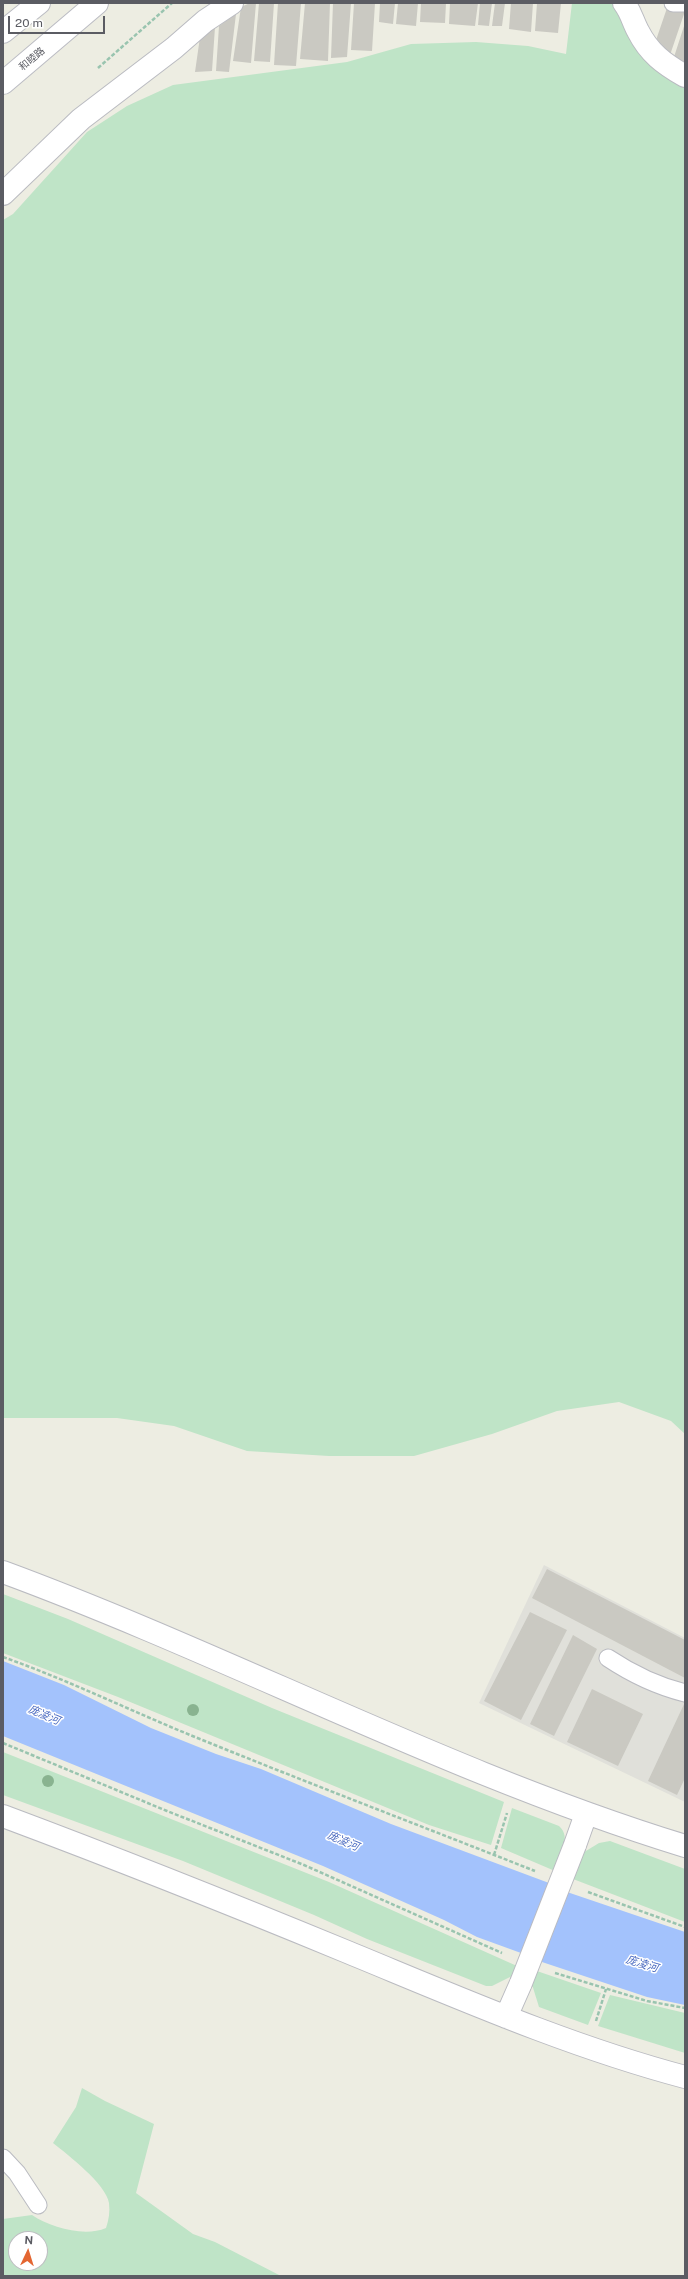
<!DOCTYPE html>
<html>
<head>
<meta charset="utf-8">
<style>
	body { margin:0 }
	#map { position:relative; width:688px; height:2279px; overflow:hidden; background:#edede2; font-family:"Public Sans",sans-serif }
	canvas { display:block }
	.frame { position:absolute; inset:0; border:4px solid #5b5c63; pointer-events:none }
	.north { position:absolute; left:8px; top:2231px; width:40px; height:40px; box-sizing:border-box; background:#fff; border:1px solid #bdbec1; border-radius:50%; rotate:4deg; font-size:11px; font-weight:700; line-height:16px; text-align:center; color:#5b5c63 }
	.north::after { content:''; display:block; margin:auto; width:14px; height:18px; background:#e36632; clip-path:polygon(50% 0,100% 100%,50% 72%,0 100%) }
	.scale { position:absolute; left:8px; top:16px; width:97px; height:18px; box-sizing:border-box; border:2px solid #5b5c63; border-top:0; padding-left:5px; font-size:12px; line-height:14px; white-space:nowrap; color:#5b5c63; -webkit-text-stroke:3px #fff; paint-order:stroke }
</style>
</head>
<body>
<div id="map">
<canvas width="688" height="2279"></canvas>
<div class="frame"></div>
<div class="north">N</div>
<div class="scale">20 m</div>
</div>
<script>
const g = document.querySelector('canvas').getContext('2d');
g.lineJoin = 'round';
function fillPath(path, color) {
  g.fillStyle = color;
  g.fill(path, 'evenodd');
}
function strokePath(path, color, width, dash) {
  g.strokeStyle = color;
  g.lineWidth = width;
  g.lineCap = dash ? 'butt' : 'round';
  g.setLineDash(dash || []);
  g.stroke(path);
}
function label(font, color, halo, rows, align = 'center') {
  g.font = font + ' "Public Sans","Noto Sans SC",sans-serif';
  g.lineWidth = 3;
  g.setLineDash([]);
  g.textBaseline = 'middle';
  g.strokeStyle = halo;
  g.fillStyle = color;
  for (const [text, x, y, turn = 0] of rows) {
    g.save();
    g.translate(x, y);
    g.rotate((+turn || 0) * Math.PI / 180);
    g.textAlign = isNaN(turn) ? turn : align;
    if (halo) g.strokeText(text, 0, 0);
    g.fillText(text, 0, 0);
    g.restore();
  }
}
fillPath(new Path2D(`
	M544 1565 685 1638V1802L479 1703Z`), '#e0e0da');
fillPath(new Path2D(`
	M572 3H613L631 42 640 55 685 86V1434L671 1421 619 1402 557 1411 492 1434 414 1456H329L247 1451 174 1426 117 1418H3V220L13 214 87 132 127 106 173 85 347 62 411 44 476 42 528 46 566 54Z
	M3 1594 68 1619 272 1708 504 1802 491 1845 429 1825 118 1697 3 1653Z
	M3 1752 329 1882 517 1966 514 1975 492 1986H486L367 1939 314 1915 183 1861 3 1795Z
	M512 1808 559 1826C572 1837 560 1857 555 1871L501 1848Z
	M610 1841 685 1869V1922L573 1879 581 1854 599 1843Z
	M534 1970 601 1993 588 2025 539 2007 530 1978Z
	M610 1995 685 2013V2053L598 2026Z
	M82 2088 105 2101 154 2124 136 2193 193 2234 215 2242 281 2276H3V2219L32 2215C51 2228 85 2237 106 2228 109 2219 110 2212 109 2203 106 2184 68 2155 53 2143L76 2107ZM16 2239H40V2263H16Z`), '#bfe4c7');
fillPath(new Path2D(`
	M3 1661 64 1685 151 1728 216 1754 261 1769 391 1824 549 1883 521 1953 477 1937 444 1920 323 1866 3 1736Z
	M567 1892 685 1932V2005L647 1997 539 1961Z`), '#a3c2fc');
fillPath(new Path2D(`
	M250 3H256L251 63 233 61 241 7Z
	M259 3H274L270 62 254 61Z
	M278 3H301L296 66 274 65Z
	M305 3H330L328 61 300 59Z
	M333 3H351L347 57 331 58Z
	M354 3H375L372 51 351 50Z
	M380 3H395L393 24 379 22Z
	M398 3H418L416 26 396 24Z
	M421 3H446L445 23 420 22Z
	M450 3H478L475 26 449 24Z
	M480 3H492L489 26 478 25Z
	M495 3H505L502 26H492Z
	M511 3H533L531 32 509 29Z
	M537 3H561L558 33 535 31Z
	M667 8 685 11 670 55 654 46Z
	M236 14 229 72 216 71 219 26Z
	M685 23V62L674 57Z
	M215 27 212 71 195 72 200 37Z
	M547 1569 685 1640V1678L532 1598Z
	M530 1612 567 1630 521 1720 484 1701Z
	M573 1635 597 1649 554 1736 530 1724Z
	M592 1689 643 1714 618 1766 567 1742Z
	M685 1702V1778L677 1795 648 1781Z`), '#cac9c2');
const lane = new Path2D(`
	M673 3H685
	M608 1658C632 1674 657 1686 685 1693
	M3 2158 17 2173 38 2205`);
const street = new Path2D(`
	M624 3C631 12 633 22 638 31 649 53 664 64 685 76
	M3 194 81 119 174 48 205 21 232 3
	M3 1572C233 1657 450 1774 685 1846
	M3 1816C118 1859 231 1904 345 1951 457 1997 568 2046 685 2077
	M575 1845 586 1814
	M506 2017 521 1983`);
const secondary = new Path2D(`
	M3 32 39 3
	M3 83 97 3`);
strokePath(lane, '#babbc1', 19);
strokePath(street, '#babbc1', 24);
strokePath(secondary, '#bbbcc3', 24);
strokePath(new Path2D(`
	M98 68 172 3
	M3 1657C68 1680 131 1711 195 1737 308 1783 421 1826 535 1871
	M3 1743 167 1811 304 1865 502 1953
	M494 1855 507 1813
	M588 1892 685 1927
	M555 1973 647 2001 685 2008
	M596 2021 606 1989`), '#99c4af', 2.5, [4, 2]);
strokePath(lane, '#fff', 17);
strokePath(street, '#fff', 22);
strokePath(secondary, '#fff', 22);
const streetBridge = new Path2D(`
	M521 1983 575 1845`);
strokePath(streetBridge, '#babbc1', 24, []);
strokePath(streetBridge, '#fff', 22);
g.fillStyle = '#89b390';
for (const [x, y] of [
	[193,1710],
	[48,1781]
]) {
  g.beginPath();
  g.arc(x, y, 6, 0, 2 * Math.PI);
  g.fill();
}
label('10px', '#5b5c63', '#fff', [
	["和睦路",32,59,-40]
]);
label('italic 11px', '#4767bf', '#fff', [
	["庞凌河",44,1715,23],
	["庞凌河",343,1841,23],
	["庞凌河",642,1964,17]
]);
</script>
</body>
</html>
